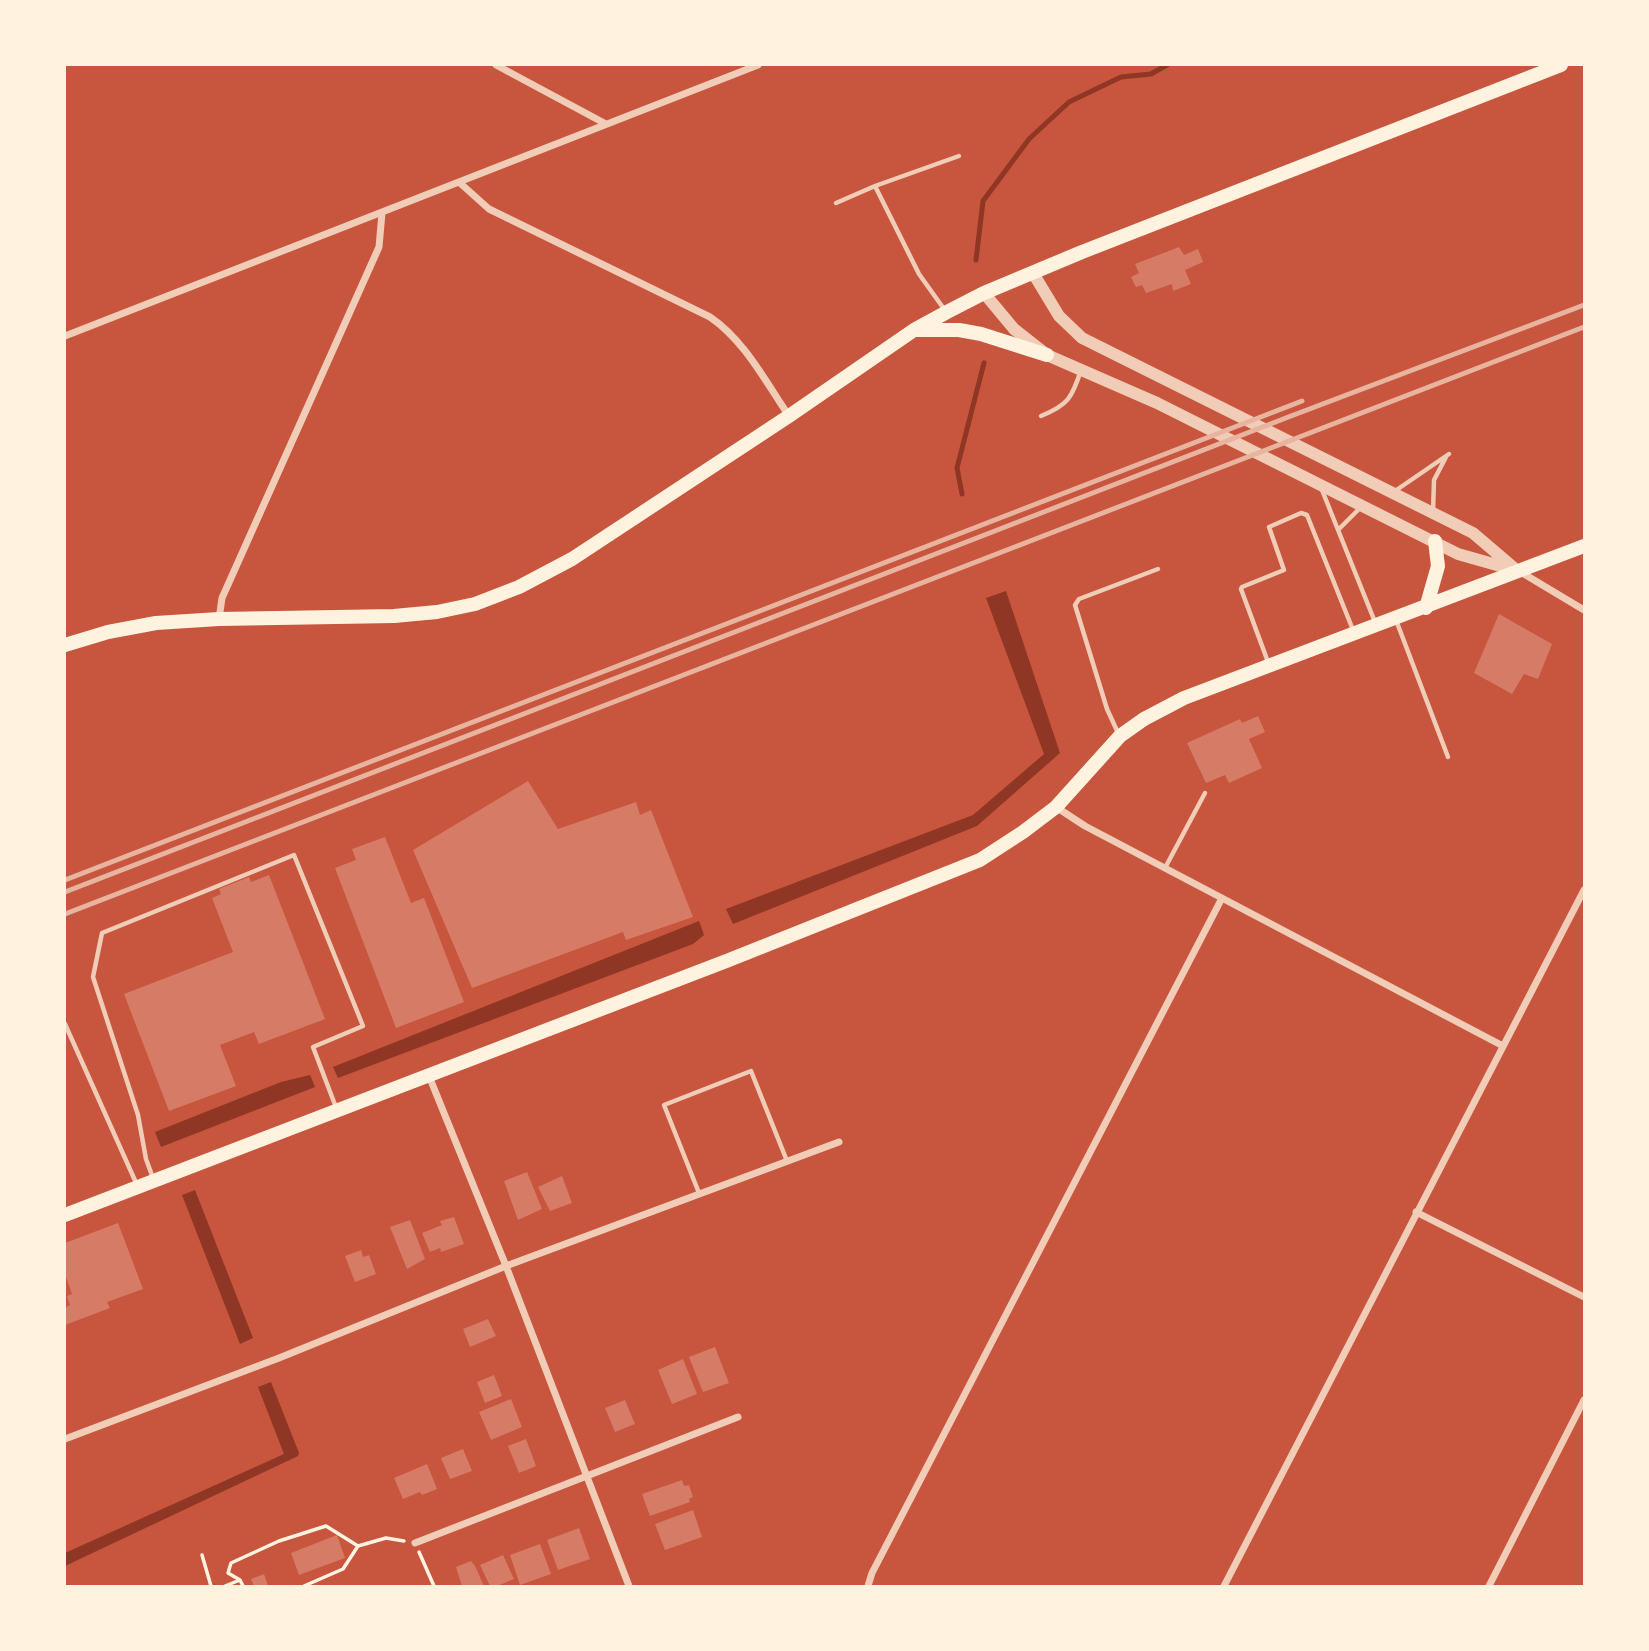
<!DOCTYPE html>
<html>
<head>
<meta charset="utf-8">
<style>
	body { margin:0 }
	#map { position:relative; width:1649px; height:1651px; overflow:hidden; background:#c8553d; font-family:"Roboto Serif",serif }
	canvas { display:block }
	.frame { position:absolute; inset:0; border:66px solid #fff3e0; pointer-events:none }
</style>
</head>
<body>
<div id="map">
<canvas width="1649" height="1651"></canvas>
<div class="frame"></div>
</div>
<script>
const g = document.querySelector('canvas').getContext('2d');
g.lineJoin = 'round';
function fillPath(path, color) {
  g.fillStyle = color;
  g.fill(path, 'evenodd');
}
function strokePath(path, color, width, dash) {
  g.strokeStyle = color;
  g.lineWidth = width;
  g.lineCap = dash ? 'butt' : 'round';
  g.setLineDash(dash || []);
  g.stroke(path);
}
fillPath(new Path2D(`
	M1006 591 1060 753 977 826 733 924 726 909 973 815 1044 754 986 598Z
	M699 921 704 935 693 944 338 1078 333 1067Z
	M310 1075 315 1087 161 1147 155 1132 281 1082Z
	M195 1190 253 1338 240 1344 182 1195Z
	M271 1382 299 1453 298 1456 65 1566V1553L284 1454 258 1387Z`), '#8f3625');
strokePath(new Path2D(`
	M976 260 983 201 1029 139 1069 102 1121 77 1151 74 1167 65
	M962 494 957 468 984 363`), '#8f3625', 5);
fillPath(new Path2D(`
	M1179 247 1184 255 1198 249 1203 262 1185 270 1191 284 1173 291 1172 284 1146 293 1142 285 1136 287 1131 277 1139 273 1135 264Z
	M1499 614 1552 644 1538 679 1524 674 1512 694 1474 673Z
	M1258 716 1265 732 1249 739 1262 768 1229 783 1225 775 1206 783 1187 743 1240 719 1242 723Z
	M528 781 558 829 636 802 640 815 651 810 693 917 626 940 623 932 472 988 413 850Z
	M385 837 411 903 424 898 464 1002 396 1028 335 868 356 860 352 849Z
	M269 875 325 1019 259 1044 254 1032 220 1045 236 1086 169 1111 124 994 233 952 212 898 221 894 219 889 249 877 251 882Z
	M527 1172 542 1209 518 1220 504 1181Z
	M562 1176 572 1203 550 1211 538 1187Z
	M454 1217 464 1244 441 1252 440 1248 430 1252 422 1233 442 1225 440 1221Z
	M410 1220 425 1259 407 1269 390 1227Z
	M118 1223 143 1289 107 1302 110 1308 65 1325V1308L70 1305 67 1296 72 1294 65 1274V1243Z
	M361 1250 363 1257 369 1255 376 1274 355 1282 345 1256Z
	M488 1319 496 1336 470 1347 463 1329Z
	M715 1347 729 1383 703 1392 689 1357Z
	M683 1359 697 1394 672 1404 658 1370Z
	M494 1375 502 1396 485 1403 477 1382Z
	M511 1399 522 1427 491 1440 479 1412Z
	M625 1400 635 1424 615 1432 605 1408Z
	M526 1439 536 1466 519 1473 508 1446Z
	M463 1449 472 1471 450 1479 441 1458Z
	M427 1464 437 1489 422 1495 420 1492 403 1499 394 1478Z
	M682 1480 684 1486 689 1485 693 1497 689 1499 690 1502 650 1516 642 1494Z
	M693 1510 702 1537 665 1550 655 1524Z
	M579 1528 590 1559 558 1570 547 1540Z
	M337 1535 345 1558 299 1575 291 1553Z
	M540 1544 551 1574 520 1585 510 1555Z
	M503 1555 514 1579 497 1586H490L480 1565Z
	M471 1561 475 1566 484 1586H462L456 1567Z
	M264 1574 268 1586H254L251 1579Z`), '#d67c66');
strokePath(new Path2D(`
	M419 1552 434 1586
	M202 1555 211 1586
	M240 1580 228 1573 231 1563 279 1541 326 1526 358 1546
	M225 1586 240 1580 243 1586
	M304 1586 343 1569 358 1546 386 1538 404 1541`), '#fff3e0', 3.5);
strokePath(new Path2D(`
	M836 203 875 186
	M944 309 919 274 875 186 959 156
	M1041 416C1068 405 1072 398 1081 370
	M1322 490 1375 622
	M1395 491 1449 454
	M1433 512 1434 480 1446 457
	M1339 529 1360 508
	M1396 620 1448 757
	M1268 662 1241 589 1242 587 1284 570 1269 527 1301 513 1307 515 1353 630
	M1119 735 1107 709 1075 605 1079 599 1158 569
	M1165 868 1205 793
	M65 1024 137 1185
	M153 1178 146 1159 138 1115 93 977 102 933 294 855 363 1026 313 1047 337 1110
	M699 1193 664 1105 751 1071 787 1161`), '#f1ccb7', 4.5);
strokePath(new Path2D(`
	M496 65 606 124
	M460 183 489 209 710 317C745 341 765 381 789 416
	M65 336 758 65
	M1519 571 1584 610
	M219 619 222 598 379 247 382 213
	M1056 807 1085 826 1503 1046
	M429 1076 506 1266 629 1586
	M1416 1212 1584 1297
	M65 1439 279 1358 506 1266 839 1142
	M415 1543 738 1417
	M868 1586 872 1573 1222 898
	M1224 1586 1584 890
	M1489 1586 1584 1400`), '#f1ccb7', 7);
strokePath(new Path2D(`
	M1033 273 1059 316 1082 338 1473 533 1514 568
	M984 293 1014 329 1047 355 1157 403 1458 554 1518 571`), '#f1ccb7', 12);
strokePath(new Path2D(`
	M916 330H959L981 334 1047 355
	M1426 608 1438 566 1435 541
	M65 645 108 632 156 623 219 619 394 616 437 612 475 604 519 587 572 559 789 416 914 330 947 312 984 293 1082 252 1561 65
	M65 1215 729 960 980 860 1023 832 1056 807 1120 736 1144 719 1184 698 1584 546`), '#fff3e0', 14);
strokePath(new Path2D(`
	M65 880 1302 401
	M65 892 1291 416 1584 305
	M65 914 1584 327`), '#e9b49f', 5);
</script>
</body>
</html>
